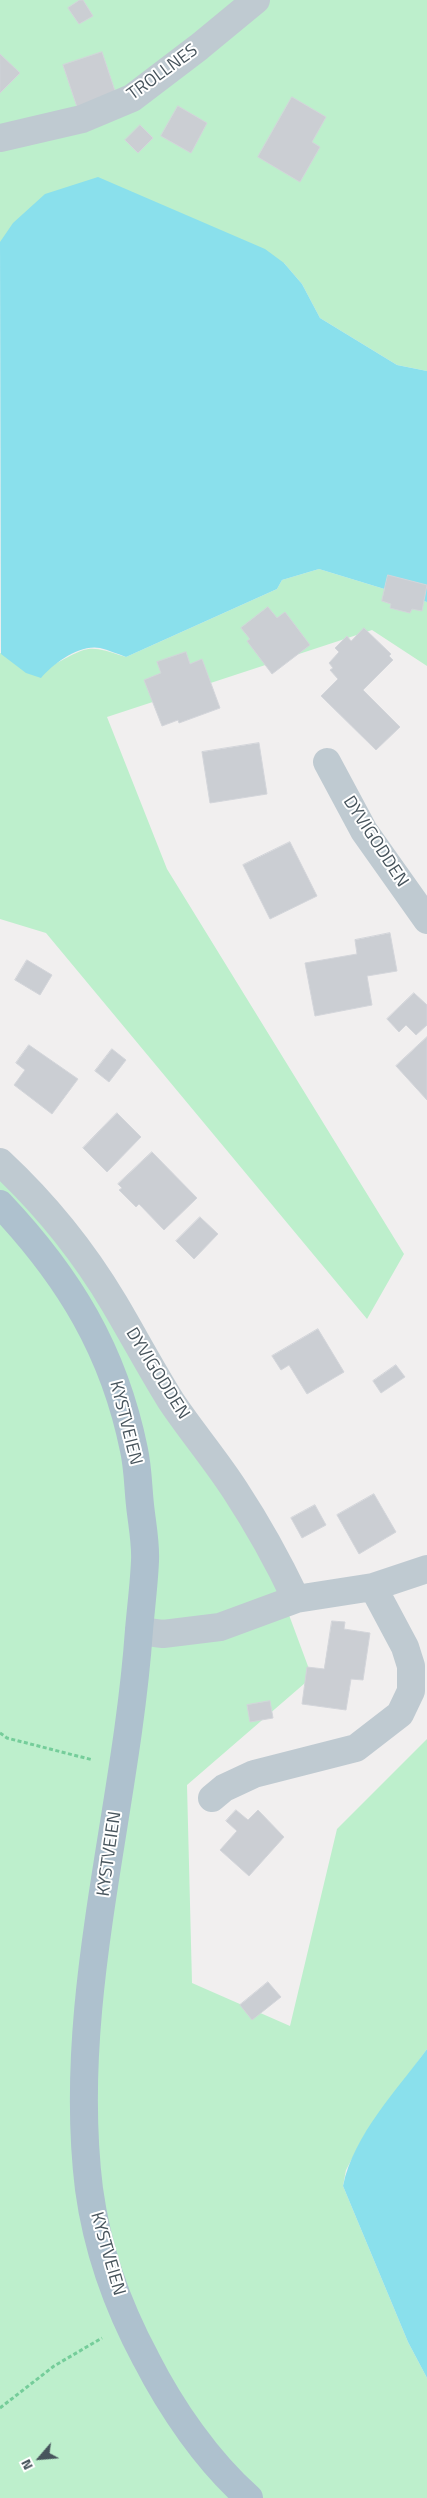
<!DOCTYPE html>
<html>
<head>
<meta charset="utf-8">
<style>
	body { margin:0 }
	#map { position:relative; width:427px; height:2498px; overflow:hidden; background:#f1efef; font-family:"Titillium Web",sans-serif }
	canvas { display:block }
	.north { position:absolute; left:15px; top:2433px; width:50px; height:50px; -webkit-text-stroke:4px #fff; paint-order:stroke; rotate:243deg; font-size:14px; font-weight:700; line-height:20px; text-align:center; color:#47545c }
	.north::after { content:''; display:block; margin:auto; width:18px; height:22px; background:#47545c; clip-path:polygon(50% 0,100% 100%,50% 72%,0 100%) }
</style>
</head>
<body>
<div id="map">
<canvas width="427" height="2498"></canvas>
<div class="north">N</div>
</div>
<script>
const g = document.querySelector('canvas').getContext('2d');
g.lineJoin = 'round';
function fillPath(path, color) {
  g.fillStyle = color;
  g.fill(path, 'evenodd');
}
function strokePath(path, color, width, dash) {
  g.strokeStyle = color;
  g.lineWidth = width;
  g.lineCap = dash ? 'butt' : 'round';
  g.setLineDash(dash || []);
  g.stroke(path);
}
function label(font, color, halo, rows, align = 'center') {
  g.font = font + ' "Titillium Web",sans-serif';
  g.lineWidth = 4;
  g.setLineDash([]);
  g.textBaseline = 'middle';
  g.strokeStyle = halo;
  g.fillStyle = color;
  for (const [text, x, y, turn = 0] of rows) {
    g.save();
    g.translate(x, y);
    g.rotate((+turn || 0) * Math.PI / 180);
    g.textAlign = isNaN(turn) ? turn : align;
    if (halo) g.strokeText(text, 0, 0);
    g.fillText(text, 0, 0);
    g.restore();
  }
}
fillPath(new Path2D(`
	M0 0H427V371L397 365 320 318 302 284 284 263 0 242Z
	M319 569 427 602V666L372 630 107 717 167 869 404 1254 367 1319 46 933 0 919V653L51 666C88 647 85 643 126 657L277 589 282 580Z
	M0 1160 139 1346 279 1588 312 1677 187 1785 192 1983 290 2026 337 1829 427 1739V2049L365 2134 346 2170 343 2186 408 2342 427 2378V2498H0Z`), '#bdefcc');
fillPath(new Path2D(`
	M98 177 265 249 284 263 302 284 320 318 397 365 427 371V602L319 569 282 580 277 589 126 657C118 654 108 650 100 648 79 644 53 664 41 678L26 673 1 654 0 242 13 223 45 194Z
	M427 2049V2378L408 2342 343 2186C354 2134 397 2090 427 2049Z`), '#8ae0ec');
const building = new Path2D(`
	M80 0H83L93 16 79 24 68 8Z
	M102 52 117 97 78 110 63 65Z
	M0 54 20 73 0 93Z
	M292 97 326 117 312 142 320 147 300 182 258 157Z
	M178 106 207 123 191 153 161 136Z
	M140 125 153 138 138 153 125 140Z
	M388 575 427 585 422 611 412 609 410 613 390 608 391 604 382 601Z
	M268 607 277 618 285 612 310 645 272 674 247 641 250 639 241 628Z
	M364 628 391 654 389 656 393 660 363 690 400 727 376 750 321 696 338 679 330 670 333 668 329 663 339 652 335 648 347 636 351 641Z
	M186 652 190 664 202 659 220 708 179 723 178 720 162 726 144 680 161 673 157 662Z
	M259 743 267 794 210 803 202 752Z
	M290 842 317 896 270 919 243 865Z
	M390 933 397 971 367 976 372 1005 315 1016 305 963 357 954 355 940Z
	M27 960 52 975 40 995 15 980Z
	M414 993 427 1005V1025L416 1035 406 1025 399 1032 387 1019Z
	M427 1037V1100L396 1066Z
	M29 1045 78 1079 52 1114 14 1085 25 1070 16 1063Z
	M112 1049 126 1060 109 1082 95 1071Z
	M117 1113 141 1137 107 1172 83 1148Z
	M152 1152 197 1198 164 1230 139 1204 136 1207 119 1190 122 1188 118 1184Z
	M200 1217 218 1234 194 1259 176 1241Z
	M318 1329 344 1372 307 1394 289 1365 281 1370 272 1356Z
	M396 1365 405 1377 381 1393 373 1381Z
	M374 1494 396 1532 359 1554 337 1515Z
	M315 1505 326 1525 302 1538 291 1518Z
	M332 1621 345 1622 344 1629 370 1633 363 1680 351 1679 346 1710 302 1704 307 1667 324 1669Z
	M270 1701 273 1718 250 1722 247 1705Z
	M236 1810 248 1820 258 1810 284 1837 249 1876 220 1850 237 1831 226 1821Z
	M268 1982 281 1997 252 2020 240 2005Z`);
fillPath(building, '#cbced3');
strokePath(building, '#d3d5da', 1);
strokePath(new Path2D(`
	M0 1733 7 1738 93 1760
	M0 2408 54 2366 102 2338`), '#75cd9a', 3, [4, 2.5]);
strokePath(new Path2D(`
	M0 138 82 119 132 98 199 47 256 0
	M327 762 364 831 427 920
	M0 1162C44 1203 83 1251 114 1303 133 1335 151 1369 171 1401 191 1431 215 1459 235 1490 258 1525 278 1561 296 1599
	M139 1631 163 1634 220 1627 296 1599 373 1587 427 1569
	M212 1798 224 1788 254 1774 356 1748 400 1714 411 1691V1666L405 1647 373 1587`), '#bfcad1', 28);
strokePath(new Path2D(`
	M0 1204C69 1277 114 1351 134 1450 138 1468 138 1487 140 1505 142 1524 146 1543 145 1561 144 1584 141 1607 139 1630 126 1815 66 2002 89 2189 97 2248 118 2307 146 2359 171 2408 207 2461 249 2498`), '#aec1ce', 28);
label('18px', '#47545c', '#fff', [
	["TROLLNES",163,73,-36],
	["DYVIGODDEN",375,842,57],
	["DYVIGODDEN",157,1374,58],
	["KYSTVEIEN",125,1423,76],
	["KYSTVEIEN",110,1854,-82],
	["KYSTVEIEN",107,2254,74]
]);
</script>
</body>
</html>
